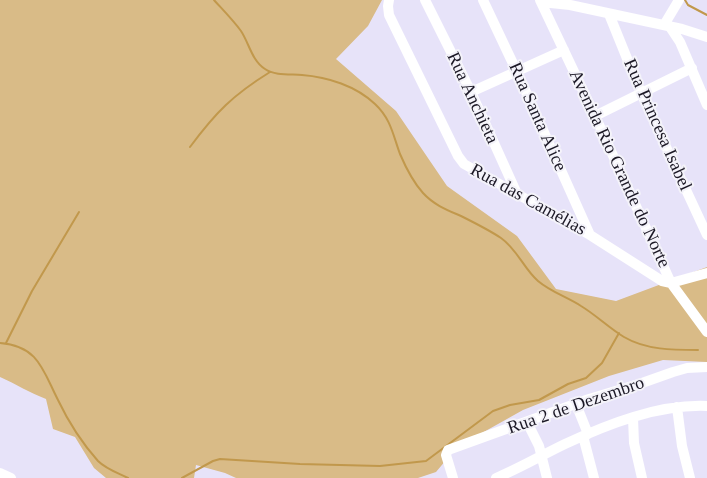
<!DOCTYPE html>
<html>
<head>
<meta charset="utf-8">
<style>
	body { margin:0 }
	canvas { display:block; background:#e7e3f9 }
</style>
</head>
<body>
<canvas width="707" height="478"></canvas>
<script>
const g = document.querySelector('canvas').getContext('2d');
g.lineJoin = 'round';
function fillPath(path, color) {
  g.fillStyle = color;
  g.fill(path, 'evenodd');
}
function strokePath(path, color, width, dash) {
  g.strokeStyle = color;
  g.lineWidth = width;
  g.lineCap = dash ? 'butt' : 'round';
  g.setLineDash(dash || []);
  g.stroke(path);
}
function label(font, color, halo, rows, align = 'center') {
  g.font = font + ' "Times New Roman",serif';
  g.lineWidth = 4;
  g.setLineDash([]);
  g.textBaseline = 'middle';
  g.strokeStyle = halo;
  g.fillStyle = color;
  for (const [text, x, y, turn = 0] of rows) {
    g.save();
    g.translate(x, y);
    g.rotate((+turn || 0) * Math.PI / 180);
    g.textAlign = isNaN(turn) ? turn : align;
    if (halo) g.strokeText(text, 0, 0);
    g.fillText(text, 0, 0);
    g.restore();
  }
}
fillPath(new Path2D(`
	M0 0H382L368 26 336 59 396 111 447 186 517 236 556 289 616 301 707 267V362L663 360 609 376 523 410 457 447 436 472 418 478H236L225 473 196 465 194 478H106L94 468 75 437 53 429 46 399C30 393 16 384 0 377Z`), '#d9bb87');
strokePath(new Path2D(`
	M214 0C223 10 233 20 241 31 249 43 252 61 265 69 275 76 291 74 302 75 328 77 356 86 375 104 391 119 393 135 400 154 406 168 413 182 423 193 434 205 447 210 461 216 475 223 489 230 501 238 517 249 524 269 538 281 551 292 567 297 581 306 596 315 609 328 624 337 646 350 673 350 698 350
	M685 0 688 5 707 15
	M190 147C216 112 233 95 270 72
	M0 343C39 346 43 371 58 400 68 421 82 443 98 461 106 469 118 473 128 478
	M6 343 32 291 79 212
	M182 478 213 461 220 459 300 464 380 466 426 461 493 411 510 405 539 400 568 384 586 378 602 363 619 333`), '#c1984c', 2);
strokePath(new Path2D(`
	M389 0 388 6 389 15 458 156 464 164 590 235 662 281 671 283 707 273
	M425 0 471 92 518 196
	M483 0 517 72 590 235
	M540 0 595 116 671 283 707 332
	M541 2 570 5 682 29 707 37
	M609 14 641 93 707 235
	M664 25 679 0
	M670 27 680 42 707 105
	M471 92 564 50
	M595 116 692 68
	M576 404 588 434
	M677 407 682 446 690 478
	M633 418 634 443 642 478
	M527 422 539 446 547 478
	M583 436 594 478
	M0 473 11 478
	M453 478 446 455 448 450 589 399 642 383 673 372 687 368 707 367
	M496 478C520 468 542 455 565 444 608 424 659 404 707 406`), '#fff', 10);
label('18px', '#1b1825', '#f4f3fa', [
	["Rua Anchieta",472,98,65],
	["Rua Santa Alice",537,117,66],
	["Rua Princesa Isabel",657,125,66],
	["Avenida Rio Grande do Norte",619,169,65],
	["Rua das Camélias",528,200,29],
	["Rua 2 de Dezembro",576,406,-19]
]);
</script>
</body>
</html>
